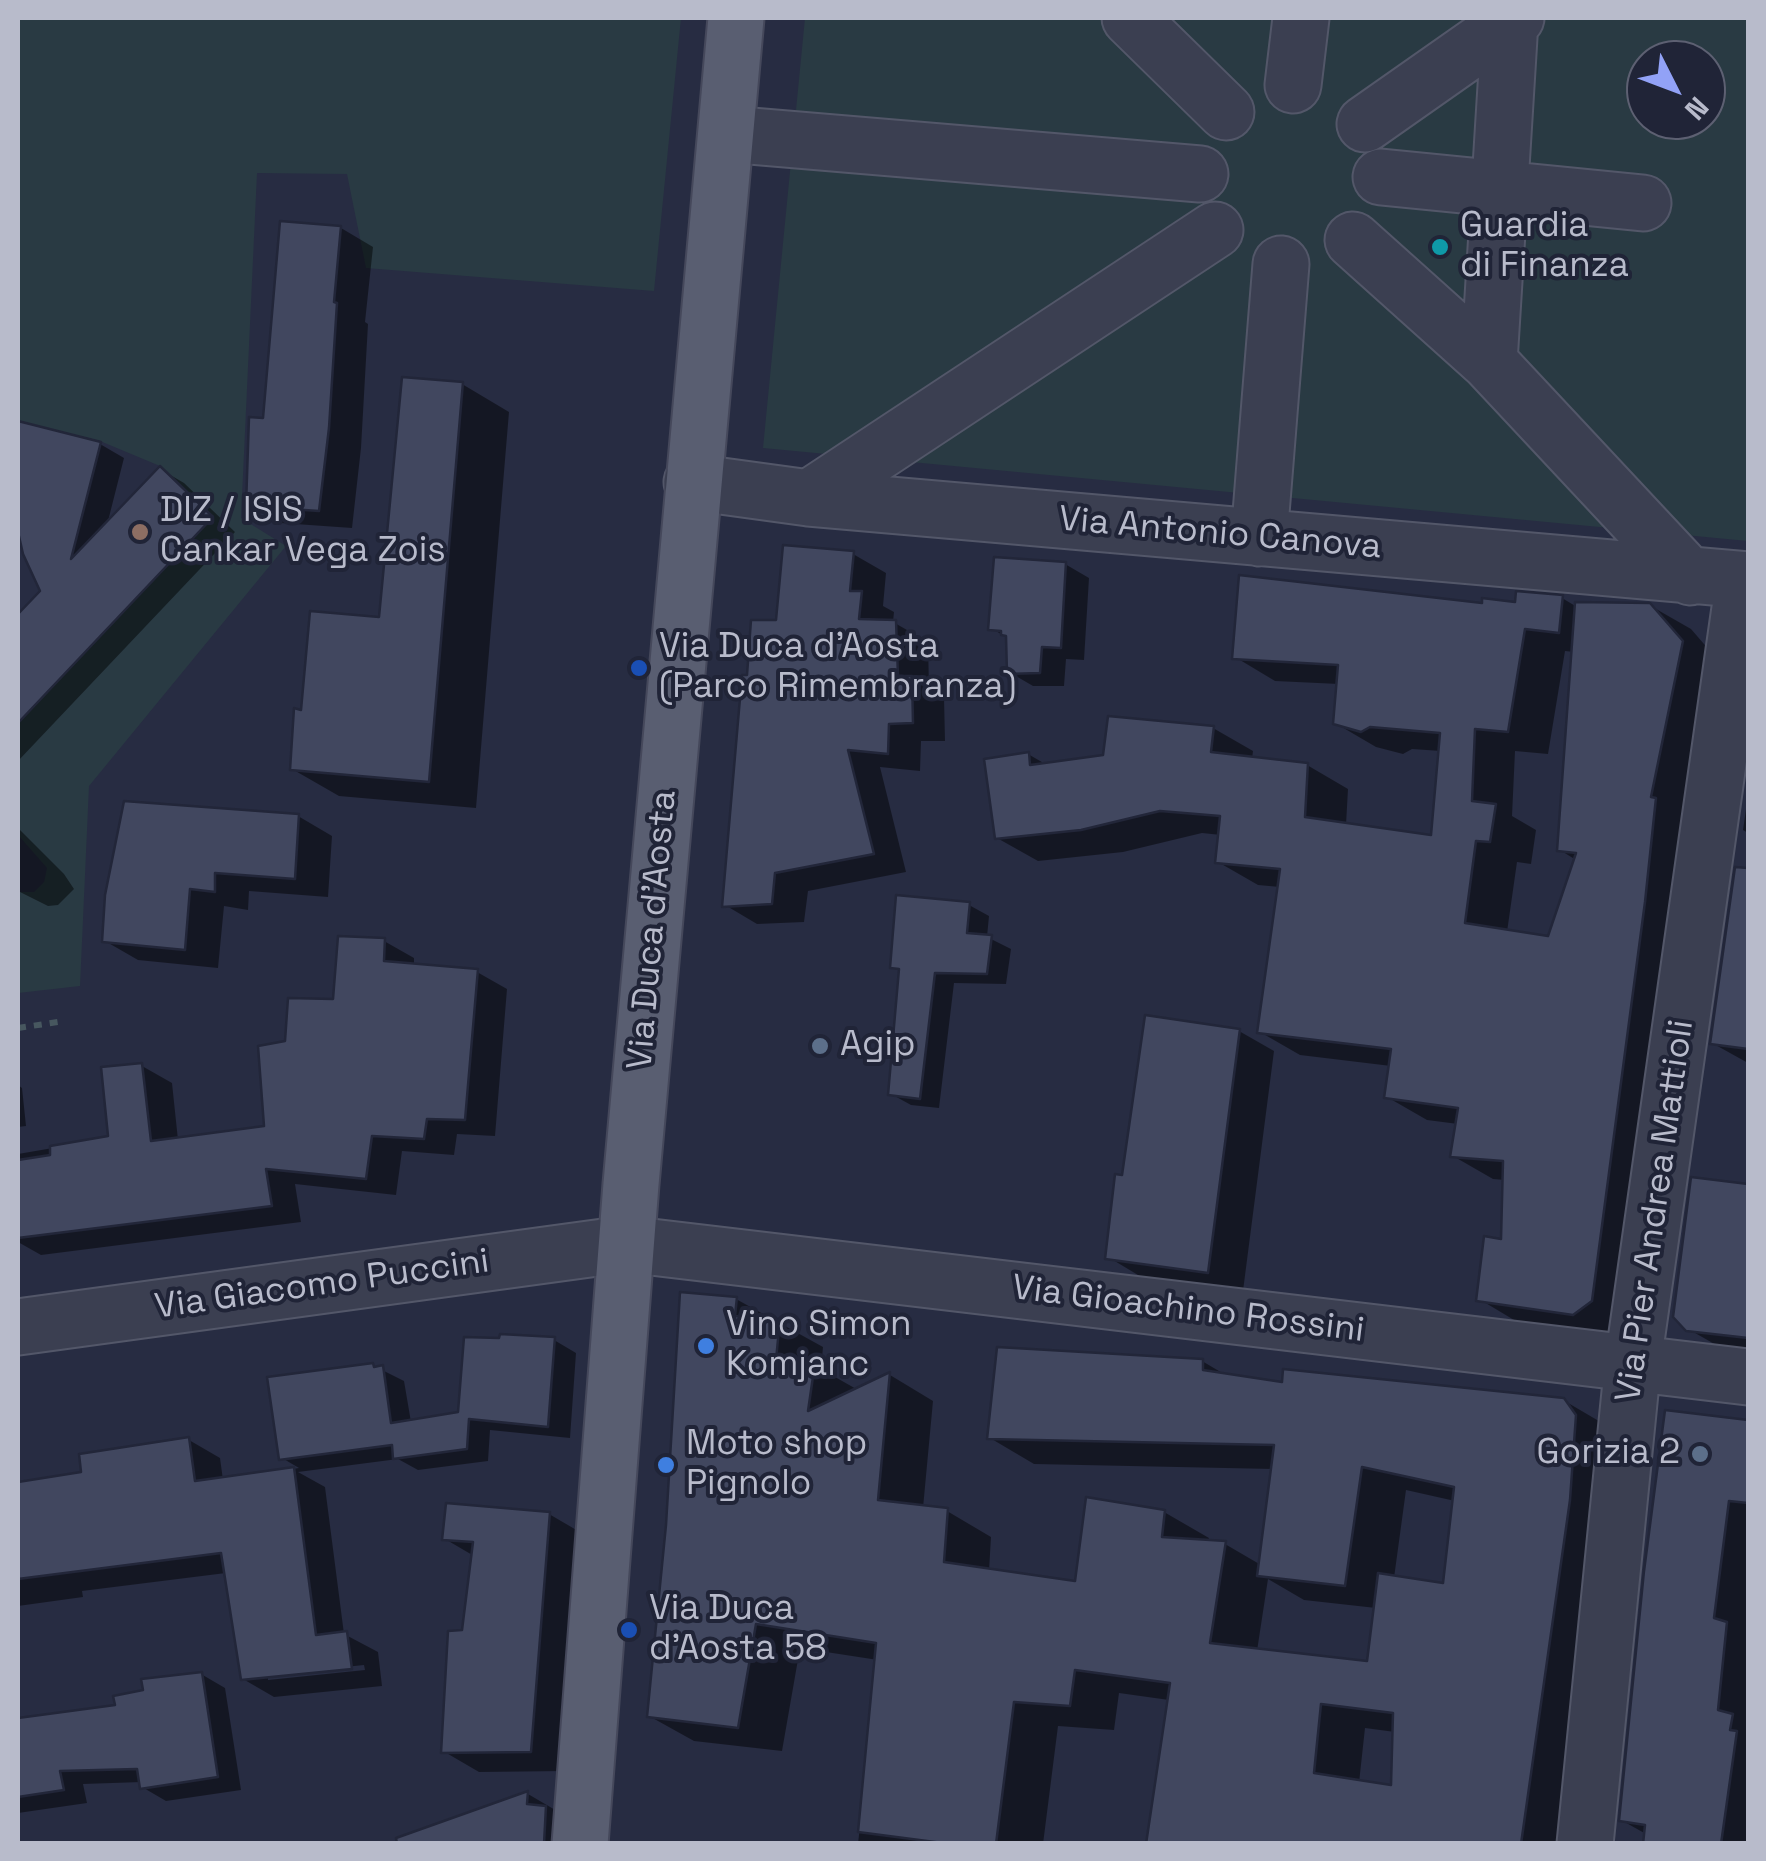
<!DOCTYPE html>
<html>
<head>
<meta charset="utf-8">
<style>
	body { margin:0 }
	#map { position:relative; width:1766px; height:1861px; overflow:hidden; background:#272c42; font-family:"Space Grotesk",sans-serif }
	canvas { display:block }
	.frame { position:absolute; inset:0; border:20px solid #b8bbcb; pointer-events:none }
	.north { position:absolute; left:1626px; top:40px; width:100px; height:100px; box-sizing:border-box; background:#202437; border:2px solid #5d6072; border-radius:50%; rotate:132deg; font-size:28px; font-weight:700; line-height:40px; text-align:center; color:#b8bbcb }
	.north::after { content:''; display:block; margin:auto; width:35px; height:45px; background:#92a2f7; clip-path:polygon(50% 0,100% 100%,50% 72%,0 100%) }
</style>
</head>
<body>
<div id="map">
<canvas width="1766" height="1861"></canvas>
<div class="frame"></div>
<div class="north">N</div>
</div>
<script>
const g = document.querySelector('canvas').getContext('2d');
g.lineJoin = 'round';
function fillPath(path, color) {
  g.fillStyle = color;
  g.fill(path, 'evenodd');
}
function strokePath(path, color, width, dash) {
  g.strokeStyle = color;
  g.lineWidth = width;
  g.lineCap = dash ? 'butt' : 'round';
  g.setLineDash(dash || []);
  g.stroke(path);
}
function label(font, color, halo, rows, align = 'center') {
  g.font = font + ' "Space Grotesk",sans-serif';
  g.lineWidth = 8;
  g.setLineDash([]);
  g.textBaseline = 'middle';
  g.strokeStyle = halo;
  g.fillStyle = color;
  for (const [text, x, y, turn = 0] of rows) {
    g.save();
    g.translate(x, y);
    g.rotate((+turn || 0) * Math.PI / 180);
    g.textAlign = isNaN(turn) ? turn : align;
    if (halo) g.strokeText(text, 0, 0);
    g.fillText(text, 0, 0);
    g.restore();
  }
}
fillPath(new Path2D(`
	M18 18H681L654 291 366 268 347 174 257 173 241 518 286 546 89 786 80 986 18 993V892H34L44 882 47 868 18 835V723L213 517 160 466 100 441 18 421Z
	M805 18H1748V541L763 448ZM1646 60H1706V120H1646Z`), '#293a43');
fillPath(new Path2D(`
	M341 228 373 247 365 322 368 324 361 448 352 528 281 523 248 504 266 420Z
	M462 384 509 412 476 808 339 796 292 769 303 713 382 619Z
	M18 423 100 444 124 458 107 525 160 469 184 483 235 532 18 761V618L43 591 26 553 18 510Z
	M853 554 886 573 883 606 894 612 893 622 928 642 929 689 944 697 945 741H921L920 771 880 767 906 872 808 891 804 922 757 924 725 905 749 678 778 622Z
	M1065 564 1089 578 1084 660 1066 659 1064 686H1033L1009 672V639L991 628Z
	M1562 598 1577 607 1649 605 1691 629 1723 666 1614 1337 1519 1323 1479 1299 1503 1243 1505 1180 1493 1179 1453 1156 1458 1124 1427 1120 1387 1097 1391 1066 1300 1055 1260 1032 1280 887 1258 885 1218 862 1221 835 1202 833 1123 852 1038 861 997 838 1028 754 1047 765 1106 758 1213 728 1253 751 1252 759 1307 765 1348 789 1346 825 1433 838 1441 751 1412 749 1403 754 1376 747 1335 723 1339 684 1275 681 1235 657 1484 606ZM1565 651 1574 652 1560 850 1576 860 1550 939 1507 932 1517 862 1531 864 1536 830 1512 816 1515 751 1548 754Z
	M1748 795V833L1743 830Z
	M298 816 332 836 328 897 249 891 248 910 224 906 218 968 138 960 105 941Z
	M18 828 64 874 74 889 58 905 48 906 18 891Z
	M969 905 989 916 987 937 1011 949 1006 984 954 983 939 1108 911 1105 891 1094 901 972 893 967Z
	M1730 916 1748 919V1063L1712 1043Z
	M384 941 414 958V966L477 972 507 989 495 1136 457 1134 454 1155 402 1151 396 1195 295 1184 301 1222 41 1255 18 1242V1154L111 1138 142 1066 172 1083 178 1140 266 1128 287 1043 336 1001Z
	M1239 1031 1274 1051 1243 1291 1143 1278 1108 1257 1124 1178Z
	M18 1085 22 1088 26 1126 18 1127Z
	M1693 1179 1748 1186V1353L1725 1350 1681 1325Z
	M736 1299 823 1347 821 1369 858 1390 890 1375 933 1401 923 1508 947 1511 991 1537 989 1571 1077 1584 1164 1512 1209 1538 1208 1542 1225 1544 1261 1565 1273 1469 1034 1464 990 1438 1202 1361 1229 1377 1284 1385 1563 1400 1609 1427 1569 1844H1149L1169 1700 1119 1693 1114 1730 1058 1726 1043 1844H858L878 1660 800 1648 782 1751 694 1741 649 1716ZM1406 1490 1455 1501 1445 1586 1394 1578ZM1268 1579 1304 1600 1376 1608 1369 1664 1257 1651ZM1365 1728 1395 1732 1393 1788 1359 1783Z
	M554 1340 576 1353 570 1438 490 1430 488 1461 418 1470 398 1459 298 1472 325 1487 344 1634 378 1652 382 1686 274 1697 243 1679 226 1573 82 1591 83 1597 18 1606V1485L84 1474 189 1440 220 1458 223 1480 299 1468 282 1458 372 1365 404 1381 411 1422 461 1414ZM364 1665 365 1670 268 1680V1675Z
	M1667 1413 1748 1423V1844H1645L1646 1834 1621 1820Z
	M549 1514 585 1535 567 1771 479 1772 443 1751 465 1633 474 1556 445 1539Z
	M201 1674 225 1688 241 1790 166 1801 142 1787V1782L83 1784 87 1803 18 1813V1720L118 1707 146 1692Z
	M528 1794 574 1821 592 1844H457L461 1818Z`), '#0007');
const building = new Path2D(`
	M280 221 341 226 334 302 337 303 329 428 319 511 246 506 249 417 263 418Z
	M402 377 463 382 429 782 290 770 294 708 301 710 310 611 379 617Z
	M18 421 101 442 71 559 160 466 213 517 18 723V614L40 591 23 554 18 532Z
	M783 545 854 551 850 591H862L859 619 896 620 898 676H912L913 723 889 724 888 754 848 750 874 854 775 873 772 904 722 907 742 675H747L751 620H776Z
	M994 557 1066 562 1061 648 1042 647 1040 673 1007 674 1006 636 1001 635V631L988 630Z
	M1239 575 1482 603V598L1515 602 1516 591 1563 595 1559 633 1525 629 1508 732 1475 729 1472 801 1496 804 1490 842 1476 841 1465 923 1548 936 1576 853 1557 851 1575 602 1650 603 1683 641 1651 797 1656 798 1645 902 1592 1301 1573 1315 1476 1301 1484 1236 1501 1239 1503 1161 1450 1157 1458 1108 1384 1098 1391 1049 1257 1033 1280 869 1215 863 1220 816 1160 811 1081 830 995 839 984 759 1029 752 1030 765 1103 755 1108 716 1214 726 1211 752 1308 763 1305 817 1431 835 1440 733 1370 727 1361 732 1333 724 1338 665 1232 659Z
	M124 801 299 814 295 879 215 873V892L190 889 185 950 102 942 105 895Z
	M1735 867 1748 868V1049L1710 1044Z
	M896 895 970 902 967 933 992 935 987 974 935 973 920 1099 888 1095 899 969 890 968Z
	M338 936 385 938 384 961 478 969 465 1120 427 1119 424 1139 372 1136 366 1179 266 1169 272 1206 18 1238V1160L50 1155V1146L108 1136 101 1067 142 1063 151 1141 264 1126 258 1046 285 1041 288 998 333 999Z
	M1145 1015 1240 1029 1208 1273 1105 1259 1115 1174 1122 1175Z
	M1691 1177 1748 1184V1338L1686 1331 1673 1317Z
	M680 1292 737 1297 735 1316 780 1319 776 1360 815 1363 808 1411 890 1372 878 1500 948 1508 944 1562 1075 1581 1086 1497 1165 1510 1162 1537 1226 1541 1210 1643 1367 1661 1378 1573 1443 1583 1454 1487 1362 1467 1345 1586 1257 1576 1274 1445 987 1439 997 1347 1203 1359V1370L1282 1382 1283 1369 1564 1398 1576 1415 1570 1500 1521 1844H1146L1170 1683 1075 1670 1070 1706 1014 1702 996 1844H950L858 1832 876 1643 756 1624 738 1728 647 1717 666 1525ZM1321 1704 1393 1713 1391 1785 1314 1773Z
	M500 1334 555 1337 548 1427 469 1419 467 1449 393 1459 392 1445 279 1460 267 1377 373 1363 374 1367 383 1365 391 1423 458 1412 464 1337 499 1338Z
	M1665 1410 1748 1420V1503L1729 1501 1714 1618 1727 1622 1718 1710 1733 1714 1730 1730 1737 1731 1721 1844H1643L1645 1825 1619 1821 1644 1571Z
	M189 1437 195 1481 294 1467 316 1635 347 1631 352 1669 241 1680 221 1553 18 1579V1482L81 1472 79 1454Z
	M446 1503 550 1512 531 1752 441 1753 448 1631 462 1630 473 1542 442 1540Z
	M202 1672 218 1777 140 1789 137 1769 60 1771 64 1790 18 1797V1718L115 1705 113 1696 143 1690 141 1679Z
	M528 1791 527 1804 546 1806 544 1844H397L396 1838Z`);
fillPath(building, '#41475f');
strokePath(building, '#222639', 2.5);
const minor = new Path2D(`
	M1130 18 1226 112
	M1293 85 1301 18
	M1365 124 1516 18
	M727 134 1200 174
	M1381 177 1643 203
	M1353 240 1489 362 1690 577
	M1489 362 1510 21
	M692 482 809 498 1748 580
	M809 498 1215 230
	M1259 538 1281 264
	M18 1327 626 1244 1748 1377
	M1585 1844 1633 1362 1744 580`);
const major = new Path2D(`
	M580 1844 631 1184 736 18`);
strokePath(minor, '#535769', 59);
strokePath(major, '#45485b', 59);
strokePath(new Path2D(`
	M18 1028 58 1022`), '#47575f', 6, [8, 8]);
strokePath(minor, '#3b3f51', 55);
strokePath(major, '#595e71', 55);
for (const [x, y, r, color] of [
	[1440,247,10,"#0f9aa8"],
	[140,532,10,"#8d6e63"],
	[639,668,10,"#1a4fb4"],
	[820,1046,10,"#5c6f8a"],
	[706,1346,10,"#3f7fe0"],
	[1700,1454,10,"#5c6f8a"],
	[666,1465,10,"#3f7fe0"],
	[629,1630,10,"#1a4fb4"]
]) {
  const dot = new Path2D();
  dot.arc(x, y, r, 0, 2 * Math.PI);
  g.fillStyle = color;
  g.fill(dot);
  strokePath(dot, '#202437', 4);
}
label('35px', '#b8bbcb', '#202437', [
	["Guardia",1460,227],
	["di Finanza",1460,267],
	["DIZ / ISIS",160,512],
	["Cankar Vega Zois",160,552],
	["Via Duca d'Aosta",659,648],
	["(Parco Rimembranza)",659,688],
	["Agip",840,1046],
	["Vino Simon",726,1326],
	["Komjanc",726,1366],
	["Moto shop",686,1445],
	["Pignolo",686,1485],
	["Gorizia 2",1680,1454,"right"],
	["Via Duca",649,1610],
	["d'Aosta 58",649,1650]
], 'left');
label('35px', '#b8bbcb', '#202437', [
	["Via Antonio Canova",1220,534,5],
	["Via Duca d'Aosta",653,930,-85],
	["Via Pier Andrea Mattioli",1656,1211,-82],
	["Via Giacomo Puccini",322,1285,-8],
	["Via Gioachino Rossini",1188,1310,7]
]);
</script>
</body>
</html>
